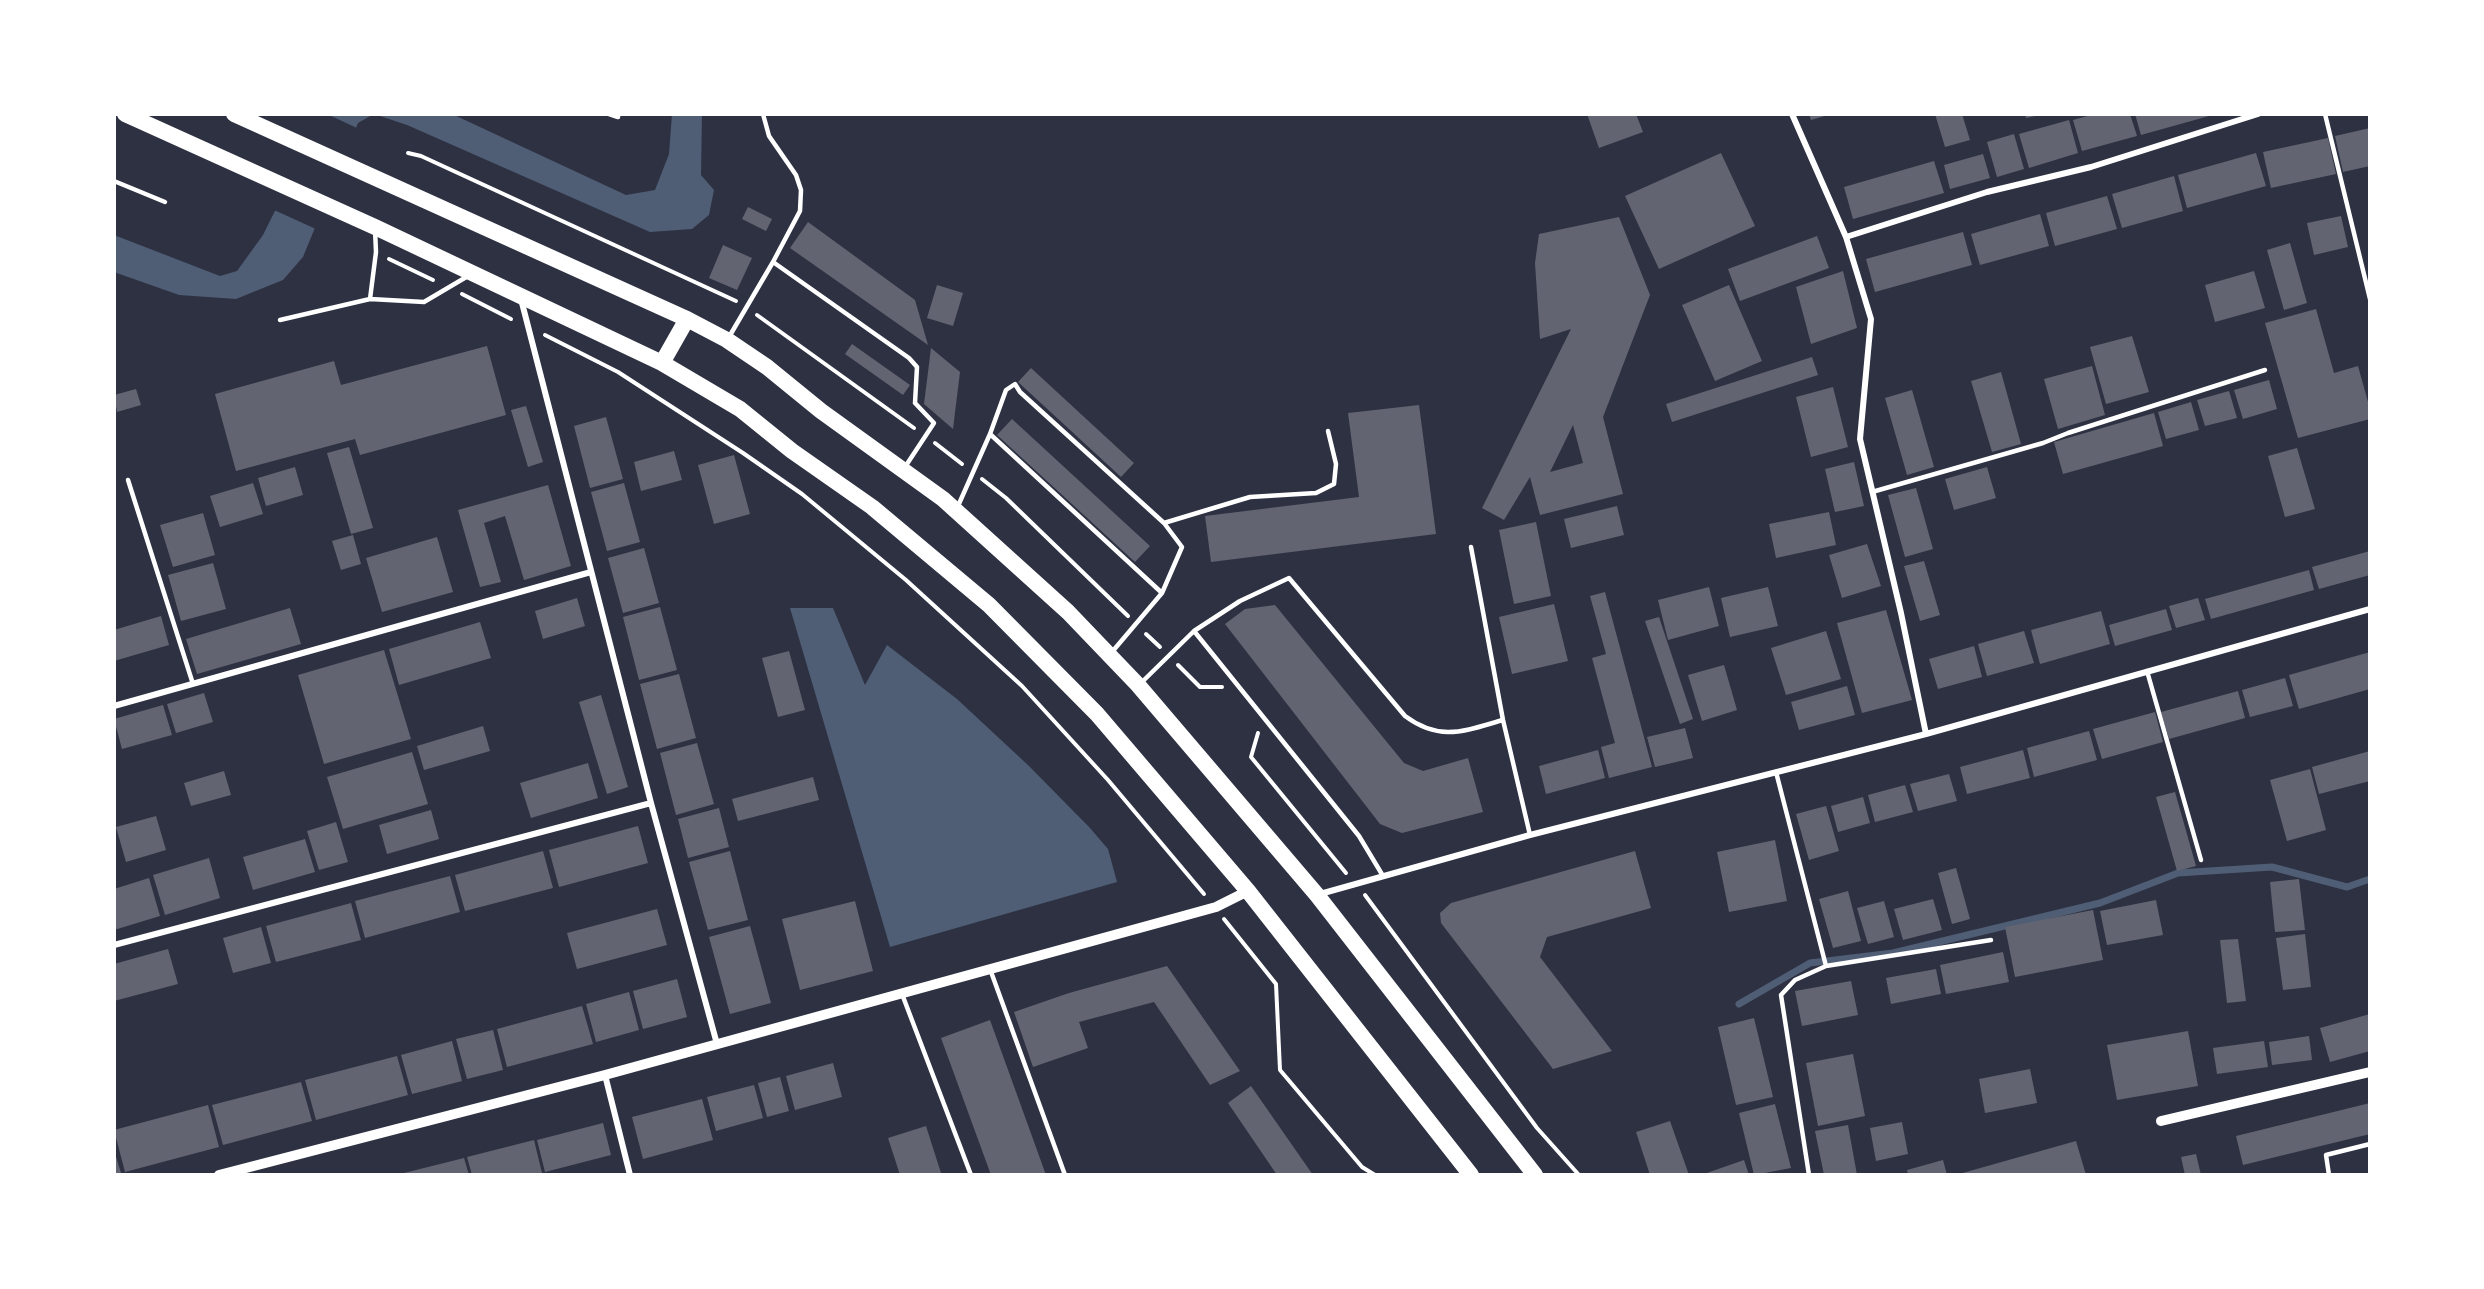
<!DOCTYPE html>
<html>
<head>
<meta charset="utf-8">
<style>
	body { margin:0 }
	#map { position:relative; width:2484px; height:1289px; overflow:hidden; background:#2d3142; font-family:"PT Sans",sans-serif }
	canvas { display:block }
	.frame { position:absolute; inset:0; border:116px solid #fff; pointer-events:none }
</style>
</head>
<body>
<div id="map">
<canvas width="2484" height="1289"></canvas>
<div class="frame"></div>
</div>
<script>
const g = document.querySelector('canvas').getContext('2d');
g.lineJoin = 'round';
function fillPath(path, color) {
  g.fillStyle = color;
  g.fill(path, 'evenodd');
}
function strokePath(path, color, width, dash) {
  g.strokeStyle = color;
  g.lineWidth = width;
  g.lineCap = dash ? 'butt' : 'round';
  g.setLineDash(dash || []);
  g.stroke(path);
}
fillPath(new Path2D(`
	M323 114H452L626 195 655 190 669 154 672 114H702L701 175 714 190 709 215 692 229 650 232 407 125 374 114 358 123 303 257 283 280 236 299 179 295 114 272V235L220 276 237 271 263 235Z
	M790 608H833L865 685 887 645 957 699 1029 766 1090 828 1108 849 1117 882 890 947Z`), '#4f5d75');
fillPath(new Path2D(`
	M319 114H327L359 129 318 230 272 209Z`), '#2d3142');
strokePath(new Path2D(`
	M1739 1004 1810 963 1893 953 2100 903 2178 873 2272 867 2347 887 2370 879`), '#4f5d75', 7);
fillPath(new Path2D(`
	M1587 114H1636L1643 132 1599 148Z
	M1809 114H1828V115L1811 120Z
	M1935 114H1962L1970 140 1945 147Z
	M2025 114H2039L2040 115 2026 118Z
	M2095 114H2130L2137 136 2082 151 2073 120Z
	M2135 114H2209V116L2141 135Z
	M2069 120 2078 153 2029 168 2019 134Z
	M2370 128V166L2343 172 2335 136Z
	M2014 134 2024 169 1997 177 1987 142Z
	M2328 138 2336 174 2271 188 2263 152Z
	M1721 153 1755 226 1659 269 1625 196Z
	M2256 153 2266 186 2187 208 2178 175Z
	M1983 154 1990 178 1950 189 1944 165Z
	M1934 161 1944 193 1853 219 1844 187Z
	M2174 176 2183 211 2122 228 2112 194Z
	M2107 196 2117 229 2055 246 2046 213Z
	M748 207 772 219 766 231 742 219Z
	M2040 214 2049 246 1980 265 1971 234Z
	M2341 216 2348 247 2314 255 2307 223Z
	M1619 217 1650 295 1603 417 1623 494 1540 515 1530 477 1504 520 1482 508 1571 329 1540 339 1535 263 1539 234ZM1573 425 1583 463 1550 472Z
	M808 222 915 300 928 345 790 248Z
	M1963 232 1972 265 1875 292 1866 259Z
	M1817 236 1829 268 1740 301 1728 269Z
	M2290 243 2307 303 2284 310 2267 250Z
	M723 245 752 258 737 290 709 278Z
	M1843 271 1857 328 1811 344 1796 287Z
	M2254 271 2265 308 2215 322 2205 285Z
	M937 285 963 293 953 326 927 318Z
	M1729 285 1762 361 1715 381 1682 305Z
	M2316 309 2334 373 2358 366 2370 409V419L2298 438 2265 323Z
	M2132 336 2149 392 2106 404 2090 347Z
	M852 344 910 385 903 395 845 354Z
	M487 346 506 415 360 455 355 439 236 471 215 394 334 361 341 385Z
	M931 348 960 372 953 429 924 404Z
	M1812 357 1818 375 1672 422 1666 404Z
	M2092 366 2105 415 2058 429 2044 379Z
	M1031 368 1134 463 1121 477 1018 382Z
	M2001 372 2021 444 1992 452 1971 381Z
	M2269 380 2277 409 2243 419 2234 390Z
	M1833 387 1848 447 1811 457 1796 397Z
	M136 389 141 405 117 412 114 395Z
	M1912 390 1934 467 1907 475 1885 398Z
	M2229 391 2237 418 2205 426 2197 400Z
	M2191 402 2199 430 2166 439 2158 412Z
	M1419 405 1436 534 1211 562 1205 516 1359 497 1348 413Z
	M526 406 543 462 528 467 511 410Z
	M2154 413 2163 446 2063 474 2054 442Z
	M606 417 623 479 590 488 574 426Z
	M1012 419 1150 546 1135 562 997 435Z
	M349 447 373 528 351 534 327 453Z
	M2297 448 2315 509 2285 517 2268 456Z
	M674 451 682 480 641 491 634 462Z
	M734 455 750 514 714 524 698 465Z
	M1854 462 1864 506 1835 512 1825 469Z
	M295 467 303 495 266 506 258 478Z
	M1987 467 1996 498 1954 510 1945 479Z
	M253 483 263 514 220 527 210 496Z
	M624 483 640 542 607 551 591 492Z
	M548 485 571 566 524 580 505 516 484 523 501 582 480 587 458 510Z
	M1916 488 1933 549 1905 557 1888 495Z
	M1617 506 1624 535 1571 548 1564 519Z
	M1829 512 1836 545 1776 558 1769 524Z
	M203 513 215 555 173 567 160 525Z
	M1536 522 1551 596 1514 604 1499 530Z
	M353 535 361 564 341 570 332 541Z
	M437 537 453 592 382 612 366 558Z
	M1867 544 1881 586 1842 598 1829 555Z
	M644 548 659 603 623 613 608 558Z
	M2370 551V575L2319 589 2312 567Z
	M1924 561 1940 615 1920 621 1904 566Z
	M213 563 226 609 181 621 168 575Z
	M2309 570 2314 590 2211 619 2205 599Z
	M1709 587 1719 626 1668 640 1658 600Z
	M1768 587 1778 626 1730 637 1721 598Z
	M1605 592 1652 767 1609 778 1601 747 1615 743 1592 658 1606 654 1590 596Z
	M577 598 585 626 543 639 535 611Z
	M2198 598 2205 620 2176 628 2169 606Z
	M1554 604 1568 661 1512 674 1499 617Z
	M1275 605 1404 763 1423 771 1468 758 1483 812 1402 833 1380 824 1225 624 1245 609Z
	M660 607 677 670 639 680 623 617Z
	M290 608 301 644 197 674 186 639Z
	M2166 609 2172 630 2115 646 2109 625Z
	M1886 610 1912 700 1862 713 1837 623Z
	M2101 611 2110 644 2040 664 2031 630Z
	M161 616 169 645 114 661V630Z
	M1659 617 1693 719 1680 724 1645 621Z
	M480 622 491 658 399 685 389 649Z
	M1826 631 1841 679 1786 695 1771 648Z
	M2024 631 2034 663 1987 676 1978 644Z
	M1974 646 1982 677 1938 689 1929 659Z
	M384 650 411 739 324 764 298 675Z
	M789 651 805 710 778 717 762 658Z
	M2370 652V689L2299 709 2289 675Z
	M1724 665 1737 710 1702 721 1688 675Z
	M679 674 696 738 657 749 640 684Z
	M2285 678 2293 706 2250 717 2242 690Z
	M1847 686 1855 715 1799 730 1791 702Z
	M2238 691 2245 718 2169 739 2161 712Z
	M204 693 213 722 176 733 167 704Z
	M601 695 628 787 607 794 579 702Z
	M163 705 172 735 122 749 114 719Z
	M2155 712 2163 742 2102 759 2093 729Z
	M483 726 490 751 424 770 417 746Z
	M1685 728 1693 758 1655 767 1647 737Z
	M2089 731 2097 760 2034 777 2027 748Z
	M697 743 714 804 676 815 660 753Z
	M1598 750 1605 778 1546 794 1539 766Z
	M2023 750 2030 778 1967 794 1960 767Z
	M2370 751V781L2319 794 2312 767Z
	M412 752 428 804 343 829 327 777Z
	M588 763 598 798 531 818 520 783Z
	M2310 769 2326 830 2287 841 2270 780Z
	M224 771 231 795 191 806 184 783Z
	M1949 774 1957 801 1918 811 1910 784Z
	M813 777 819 800 738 821 732 799Z
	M1905 785 1913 812 1875 822 1868 795Z
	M2175 792 2196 866 2177 871 2156 797Z
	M1863 797 1870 823 1838 832 1831 806Z
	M1826 806 1839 851 1809 860 1796 814Z
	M719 808 729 847 688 858 678 819Z
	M431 810 439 839 387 854 379 825Z
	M156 816 166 850 126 862 116 827Z
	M336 822 348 862 319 870 307 831Z
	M638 826 648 863 559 887 549 850Z
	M305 839 315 872 253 890 243 857Z
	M1775 840 1787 901 1729 912 1717 852Z
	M543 851 553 888 465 911 455 875Z
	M730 851 748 920 708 930 689 862Z
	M1635 851 1651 908 1547 937 1540 957 1612 1051 1553 1069 1441 923 1440 913 1451 903Z
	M209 858 220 898 165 915 153 875Z
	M1956 868 1970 919 1952 924 1938 873Z
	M450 876 460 912 365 938 355 901Z
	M149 878 160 916 114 930V889Z
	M2299 879 2305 930 2275 932 2270 882Z
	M1848 891 1861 941 1833 948 1819 899Z
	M1933 899 1942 930 1903 940 1894 909Z
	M2156 900 2163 935 2107 945 2100 911Z
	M855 901 873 971 800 990 782 919Z
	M1884 901 1894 937 1868 944 1857 908Z
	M351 903 361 940 276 962 266 926Z
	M657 909 667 945 577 969 567 933Z
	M2093 910 2103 960 2015 977 2005 927Z
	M750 926 771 1003 730 1014 709 937Z
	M261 927 271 963 233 973 223 938Z
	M2305 934 2311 987 2283 990 2276 938Z
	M2238 939 2246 1001 2227 1003 2220 940Z
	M168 949 178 984 114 1001V964Z
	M2003 952 2009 982 1946 994 1940 965Z
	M1167 966 1240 1071 1210 1085 1154 1002 1079 1022 1088 1048 1033 1067 1014 1012 1069 993Z
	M1936 969 1941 994 1891 1004 1886 978Z
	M677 979 687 1017 643 1029 633 991Z
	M1851 981 1858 1015 1802 1026 1795 991Z
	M629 992 639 1030 596 1042 586 1004Z
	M582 1006 593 1044 507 1067 497 1029Z
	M2370 1014V1051L2330 1062 2320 1028Z
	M1754 1018 1773 1097 1736 1105 1718 1027Z
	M990 1020 1046 1175H991L941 1038Z
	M493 1030 503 1070 467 1079 456 1039Z
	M2188 1031 2198 1086 2117 1100 2107 1045Z
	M2309 1036 2312 1060 2272 1065 2269 1042Z
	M452 1041 462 1081 412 1094 401 1055Z
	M2264 1041 2268 1067 2217 1074 2213 1048Z
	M1853 1054 1865 1116 1818 1126 1806 1063Z
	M397 1056 408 1095 316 1120 305 1080Z
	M833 1063 842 1097 795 1110 786 1076Z
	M2030 1069 2037 1103 1985 1113 1979 1079Z
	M780 1077 789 1111 767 1117 758 1083Z
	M301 1082 312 1121 223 1145 212 1105Z
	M754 1085 763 1118 716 1131 707 1097Z
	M1251 1086 1313 1175H1277L1228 1103Z
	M702 1099 713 1140 643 1159 632 1117Z
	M2370 1103V1134L2243 1165 2236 1136Z
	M1775 1104 1791 1168 1754 1175 1739 1113Z
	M208 1105 219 1147 125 1172 114 1130Z
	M1670 1121 1689 1175H1650L1636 1132Z
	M1902 1122 1908 1154 1876 1161 1870 1128Z
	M603 1123 611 1155 545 1172 537 1140Z
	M1848 1125 1857 1175H1824L1815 1131Z
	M926 1126 941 1173 934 1175H900L888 1138Z
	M534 1140 542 1173 532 1175H472L467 1157Z
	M2076 1141 2086 1175H1959V1174Z
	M114 1150 121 1173 114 1175Z
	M2196 1154 2201 1175H2185L2181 1157Z
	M464 1158 469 1175H400V1174Z
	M1744 1160 1749 1175H1701Z
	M1943 1160 1947 1175H1908L1907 1170Z`), '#626471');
strokePath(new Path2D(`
	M408 153 421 156 736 301
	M389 259 433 280
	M462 294 511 319
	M757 315 914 428
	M545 335 618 372 743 453 802 494 906 580 1022 686 1108 780 1204 894
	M935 443 962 464
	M982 479 1006 498 1128 616
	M1146 634 1160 647
	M1178 665 1200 687H1222
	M1258 733 1251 757 1346 873
	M1365 895 1537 1128 1579 1175
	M1224 919 1276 984 1280 1070 1362 1167 1375 1175`), '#fff', 4);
strokePath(new Path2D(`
	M609 114 618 117V114
	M2325 114 2370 299
	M114 181 165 202
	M375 230 376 252 370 299 424 302 468 276
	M773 262 909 358 917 367 915 403 934 423 905 467
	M280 320 370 299
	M729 337 773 262 800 211 801 190 796 175 769 136 763 114
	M990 434 1162 593
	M128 480 193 684
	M1872 492 2043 443 2068 433 2265 370
	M958 506 990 434 1006 390 1015 384 1020 392 1164 523 1182 547 1162 593 1112 652
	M1164 523 1250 497 1316 493 1334 484 1336 464 1328 431
	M1471 547 1503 720 1530 835
	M1194 631 1359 836 1383 876
	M2147 671 2201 860
	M1142 682 1194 631 1240 601 1289 578 1405 716C1440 742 1464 731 1503 720
	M1776 772 1826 966 1795 980 1781 995 1809 1175
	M1826 966 1991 940
	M990 969 1065 1175
	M902 994 971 1175
	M2329 1175 2326 1155 2370 1144`), '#fff', 4.5);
strokePath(new Path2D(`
	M1792 114 1846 237 1871 319 1860 439 1901 613 1926 734
	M1846 237 1987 192 2091 167 2258 114
	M521 299 651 803 717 1044
	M114 706 591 572
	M1320 894 1530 835 1926 734 2370 609
	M114 945 651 803
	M605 1075 630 1175`), '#fff', 6);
strokePath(new Path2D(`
	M2161 1121 2370 1072
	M219 1175 605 1075 1216 907 1248 891`), '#fff', 10);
strokePath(new Path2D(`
	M125 114 375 227 662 363 740 409 792 451 872 507 989 605 1097 714 1248 891 1471 1175
	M234 114 687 319 727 340 767 367 821 411 943 499 1068 612 1138 685 1317 895 1535 1175
	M662 363 687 319`), '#fff', 16);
</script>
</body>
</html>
